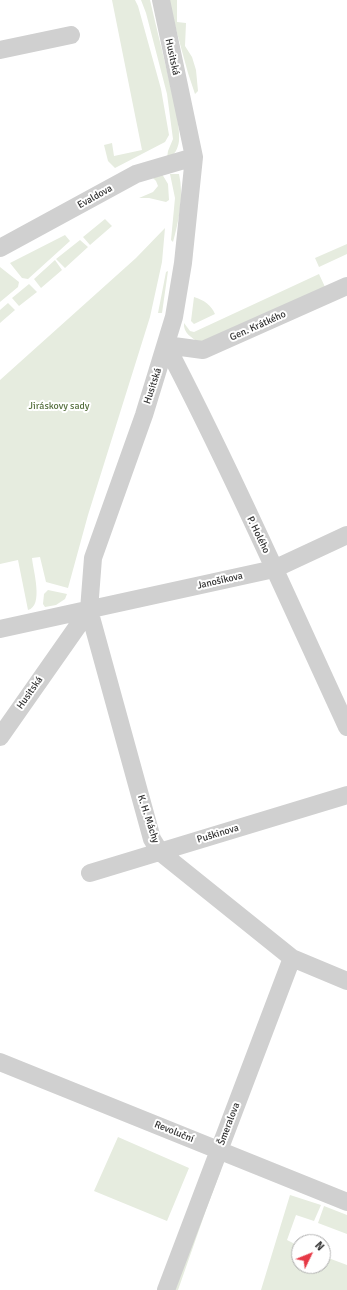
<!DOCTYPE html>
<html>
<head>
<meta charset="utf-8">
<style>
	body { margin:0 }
	#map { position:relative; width:347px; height:1290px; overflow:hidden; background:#fff; font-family:Signika,sans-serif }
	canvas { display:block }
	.north { position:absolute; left:291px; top:1234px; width:40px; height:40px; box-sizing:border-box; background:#fff; border:1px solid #adadad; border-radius:50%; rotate:47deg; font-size:11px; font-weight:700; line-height:16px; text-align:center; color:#333 }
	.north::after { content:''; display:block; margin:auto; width:14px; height:18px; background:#e63946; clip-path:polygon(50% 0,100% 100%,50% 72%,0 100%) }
</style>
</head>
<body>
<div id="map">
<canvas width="347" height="1290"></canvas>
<div class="north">N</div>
</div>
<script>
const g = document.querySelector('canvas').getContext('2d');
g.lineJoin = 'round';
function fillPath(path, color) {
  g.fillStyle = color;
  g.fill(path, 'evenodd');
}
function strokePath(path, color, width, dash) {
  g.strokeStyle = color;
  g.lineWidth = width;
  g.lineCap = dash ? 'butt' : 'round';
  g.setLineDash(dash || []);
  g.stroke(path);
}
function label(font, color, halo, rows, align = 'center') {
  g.font = font + ' Signika,sans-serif';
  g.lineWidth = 4;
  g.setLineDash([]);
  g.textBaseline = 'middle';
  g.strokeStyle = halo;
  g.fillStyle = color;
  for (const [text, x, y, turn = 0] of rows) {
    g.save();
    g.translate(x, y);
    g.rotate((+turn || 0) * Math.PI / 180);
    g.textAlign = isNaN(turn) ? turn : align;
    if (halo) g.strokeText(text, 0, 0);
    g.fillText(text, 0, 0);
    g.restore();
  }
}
fillPath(new Path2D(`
	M112 0H135L138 6 161 89 169 135 165 142 115 168 108 161 104 145 112 143 114 156 142 150Z
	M141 0H150C157 31 165 61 172 93 175 106 180 128 179 141 178 148 175 156 167 158L168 151 173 139 167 94 146 13Z
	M168 0H177V22L186 23 185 46 192 57 196 70 198 91 195 94 188 73Z
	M162 174 168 184 169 200 166 202 149 198H139L153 192 158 186 156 181 152 177Z
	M170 174H179C184 196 179 220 173 242L171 240 175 198Z
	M105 219 112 226 90 245 83 237Z
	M165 228 162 262 150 317 88 515 68 588 46 582 40 557 32 558C33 570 44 606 28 610L18 560 0 564V380L136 258Z
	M65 235 70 241 28 279 22 278 10 263Z
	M80 240 88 247 65 268 56 259Z
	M347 244V254L319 267 315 258Z
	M55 260 62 270 41 288 34 279Z
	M0 267 19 282 18 287 0 302Z
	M168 271 162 313H158L166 272Z
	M319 274 325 287 200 343C192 338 183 333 184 323L190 331 194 332Z
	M29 284 37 292 19 306 12 298Z
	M194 297C204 300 211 305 215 314L194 324 191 321Z
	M8 303 15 310 0 323V310Z
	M48 590 67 594 65 599 56 605 45 607 43 604 44 594Z
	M118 1137 189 1168 167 1221 94 1191Z
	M217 1169 221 1170 206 1210 178 1290H174Z
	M290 1195 321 1205 314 1221 296 1215 287 1240 299 1246V1266H323V1256L347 1265V1290H261Z
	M324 1206 347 1215V1234L318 1223Z`), '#e6ecdf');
strokePath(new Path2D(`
	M0 50 71 35
	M0 248 136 174 194 157
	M166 345C231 470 288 599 347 727
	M166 345 203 350 347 286
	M89 610 152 839 160 852 292 958 347 981
	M0 629 274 569 347 535
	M0 737 89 610 93 558 144 415 174 317 183 263 194 157 161 0
	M90 873 347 795
	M0 1062 347 1202
	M166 1290 292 958`), '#d0d0d0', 18);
label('10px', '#333', '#fff', [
	["Husitská",172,57,78],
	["Evaldova",95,197,-29],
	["Gen. Krátkého",258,326,-24],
	["Husitská",153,386,-72],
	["P. Holého",258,535,64],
	["Janošíkova",220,581,-13],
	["Husitská",30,693,-55],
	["K. H. Máchy",148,819,72],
	["Puškinova",218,834,-17],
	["Šmeralova",229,1124,-69],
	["Revoluční",174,1132,22]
]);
label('10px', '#56703f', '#fff', [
	["Jiráskovy sady",59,406]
]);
</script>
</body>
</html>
